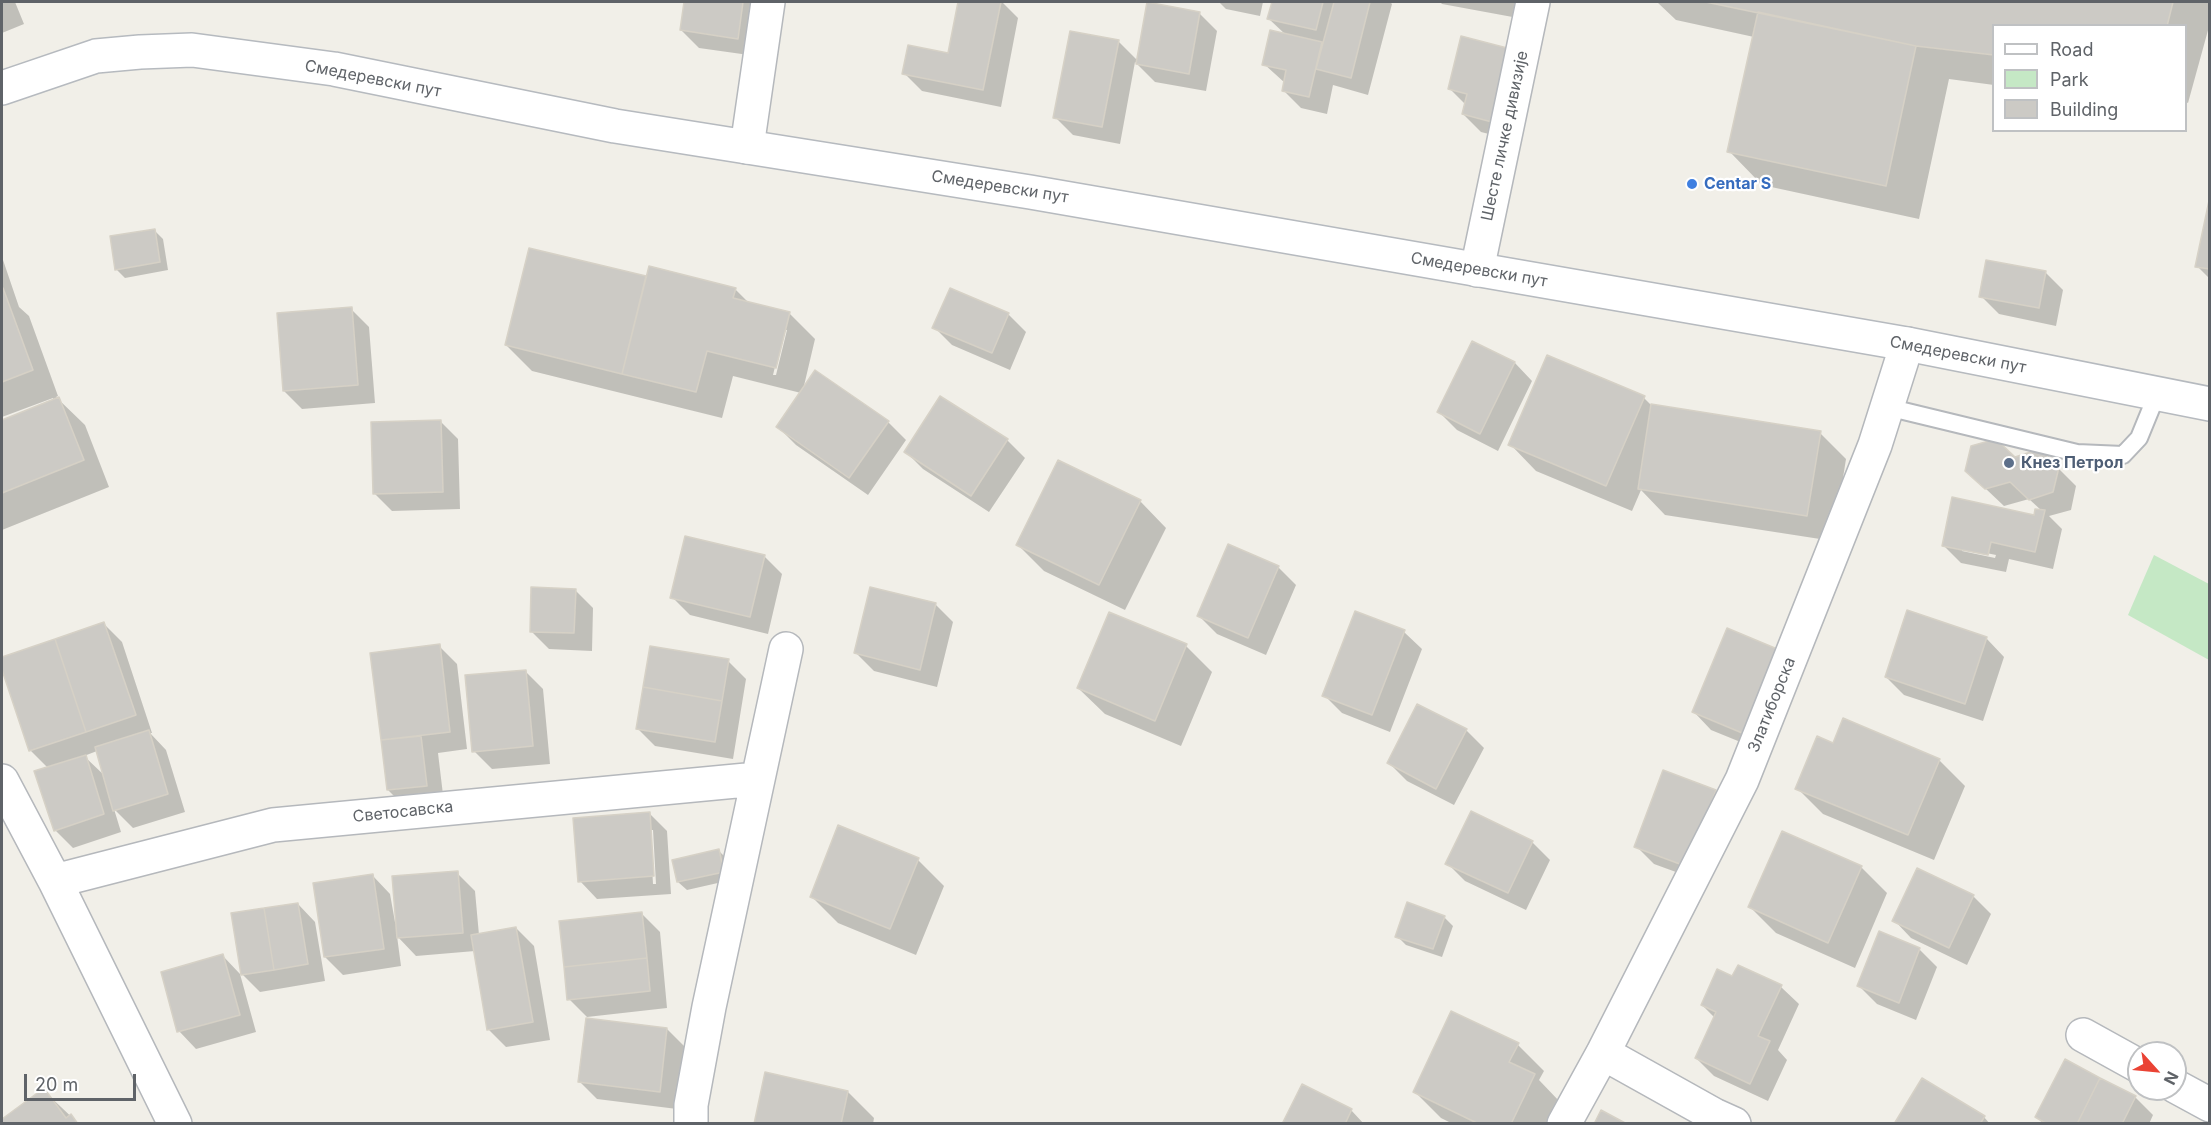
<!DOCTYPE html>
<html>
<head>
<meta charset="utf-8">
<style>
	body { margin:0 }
	#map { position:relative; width:2211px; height:1125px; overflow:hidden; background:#f1efe8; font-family:Inter,sans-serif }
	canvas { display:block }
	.frame { position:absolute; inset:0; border:3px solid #5f6368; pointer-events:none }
	.legend { position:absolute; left:1992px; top:24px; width:195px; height:108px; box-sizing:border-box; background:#fff; border:2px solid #bfc1c3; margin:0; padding:8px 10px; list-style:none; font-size:18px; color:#5f6368 }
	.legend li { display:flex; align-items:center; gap:12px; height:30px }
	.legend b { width:30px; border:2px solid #bfc1c3 }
	.north { position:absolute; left:2127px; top:1041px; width:60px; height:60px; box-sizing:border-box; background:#fff; border:2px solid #bfc1c3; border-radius:50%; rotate:117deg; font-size:16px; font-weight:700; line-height:24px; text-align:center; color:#5f6368 }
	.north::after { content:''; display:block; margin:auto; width:21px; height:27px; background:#ea4335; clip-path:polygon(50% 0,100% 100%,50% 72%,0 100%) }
	.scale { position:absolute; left:24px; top:1074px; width:112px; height:27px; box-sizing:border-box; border:3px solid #5f6368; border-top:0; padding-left:8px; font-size:18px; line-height:21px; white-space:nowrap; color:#5f6368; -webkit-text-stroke:4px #fff; paint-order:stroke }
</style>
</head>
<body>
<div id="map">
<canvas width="2211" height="1125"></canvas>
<div class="frame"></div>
<ul class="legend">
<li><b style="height:8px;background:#fff"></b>Road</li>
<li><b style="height:16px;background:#c5e8c5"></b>Park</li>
<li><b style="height:16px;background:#cccac5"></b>Building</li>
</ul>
<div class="north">N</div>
<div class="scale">20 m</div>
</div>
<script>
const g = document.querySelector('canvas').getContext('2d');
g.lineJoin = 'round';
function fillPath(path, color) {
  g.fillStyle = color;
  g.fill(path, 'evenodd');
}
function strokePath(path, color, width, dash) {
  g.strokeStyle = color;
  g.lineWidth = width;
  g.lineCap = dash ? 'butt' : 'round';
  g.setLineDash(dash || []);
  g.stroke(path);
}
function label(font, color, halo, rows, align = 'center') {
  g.font = font + ' Inter,sans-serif';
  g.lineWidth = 4.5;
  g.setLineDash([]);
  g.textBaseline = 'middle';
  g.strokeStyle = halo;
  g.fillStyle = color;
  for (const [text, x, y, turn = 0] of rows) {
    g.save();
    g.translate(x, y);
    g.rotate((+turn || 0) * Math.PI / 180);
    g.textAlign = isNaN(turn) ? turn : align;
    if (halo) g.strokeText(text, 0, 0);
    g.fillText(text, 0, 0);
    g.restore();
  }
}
fillPath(new Path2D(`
	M2154 555 2209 584V660L2128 615Z`), '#c5e8c5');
fillPath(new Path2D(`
	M2 2H15L24 24 2 33Z
	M685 2H754L756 56 699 48 681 30Z
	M960 2H1002L1018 18 1001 107 922 91 904 73 949 55Z
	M1219 2H1263L1260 16 1226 9Z
	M1273 2H1390L1392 4 1368 95 1333 85 1327 114 1301 108 1283 90 1285 83 1264 64 1286 35 1269 19Z
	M1440 2H1521L1518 18 1442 4Z
	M1657 2H2210V23L2188 103 2186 102V26H1994V85L1949 79 1919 219 1762 185 1729 151 1754 37 1676 20Z
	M1199 13 1217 31 1206 91 1155 82 1135 62 1120 144 1073 135 1055 117 1118 41 1138 61Z
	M1462 38 1509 139 1481 132 1463 114 1466 105 1449 88Z
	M2210 204V279L2197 266Z
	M154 230 163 239 168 270 125 278 116 269Z
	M530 249 647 278 735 289 750 304 789 313 815 339 803 390 888 422 906 440 868 495 796 445 778 427 801 393 733 376 722 418 532 371 506 345ZM784 330H787L776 375H773Z
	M2 257 19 307 29 316 58 396 56 397 85 425 109 487 2 530V422L54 401 53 398 2 417Z
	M2045 272 2063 290 2056 326 1999 314 1981 296Z
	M351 309 369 327 375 403 302 409 284 391Z
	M1008 314 1026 332 1010 370 952 345 934 327Z
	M1473 343 1515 363 1532 381 1498 451 1457 430 1439 412Z
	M1644 398 1652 406 1820 433 1846 459 1833 541 1665 515 1641 490 1632 511 1536 471 1510 444Z
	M440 421 458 439 460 509 392 511 374 493Z
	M1007 440 1025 458 989 512 923 469 906 452Z
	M2015 458 2058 468 2076 486 2071 510 2049 516 2062 529 2053 569 2009 559 2006 572 1961 563 1943 545 2036 516 2042 511 2029 499 2004 506 1967 471ZM1962 548 1996 555 1995 558 1962 551Z
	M1140 501 1166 528 1125 610 1044 571 1018 545Z
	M764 556 782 574 768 634 690 615 672 597Z
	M1278 567 1296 585 1266 655 1217 634 1199 616Z
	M575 590 593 608 592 651 549 649 531 631Z
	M935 604 953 622 937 687 874 671 856 653Z
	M1908 612 1987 639 2004 657 1983 721 1904 695 1886 677Z
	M104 624 122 642 152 733H150L166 750 185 812 133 828 114 809 121 832 73 848 55 830 48 768 30 750 2 665V659ZM97 751 105 776 84 756Z
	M1404 632 1422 649 1390 732 1342 713 1324 695Z
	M439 646 457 664 467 749 438 753 444 803 406 808 388 790 372 654Z
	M1186 646 1212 672 1181 746 1105 714 1078 688Z
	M1782 652 1765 752 1711 730 1694 712Z
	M728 661 746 679 733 759 655 746 637 728Z
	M525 671 543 689 550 764 492 769 474 751Z
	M1466 730 1484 748 1454 805 1407 781 1389 763Z
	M1834 745 1939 760 1965 786 1934 860 1823 814 1797 788Z
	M1715 791 1733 809 1706 883 1654 864 1636 846Z
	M649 813 667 831 671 894 597 899 580 881ZM650 830H653L656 884H653Z
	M1532 842 1550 860 1526 910 1465 881 1447 863Z
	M719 851 727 859 731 880 687 890 678 882Z
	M918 860 944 886 916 955 838 923 811 896Z
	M1861 867 1887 893 1855 968 1776 933 1750 907Z
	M457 873 475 891 479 935 516 928 534 946 550 1040 506 1047 488 1029 475 951 416 956 397 936 401 966 343 975 325 957 373 876 390 894 395 922Z
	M1973 896 1991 914 1967 965 1911 938 1894 920Z
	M298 904 315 922 325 981 260 992 242 974Z
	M642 914 660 932 667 1008 587 1017 569 999Z
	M1444 917 1453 926 1442 957 1406 945 1397 936Z
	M1919 949 1937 967 1916 1020 1877 1004 1859 986Z
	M223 956 240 974 256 1032 196 1049 179 1031Z
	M1733 978 1781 987 1799 1004 1778 1050 1787 1060 1768 1101 1714 1076 1696 1058 1715 1018 1702 1005Z
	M667 1029 685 1047 677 1109 597 1099 579 1081Z
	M1518 1045 1544 1071 1539 1080 1560 1102 1550 1124H1453L1441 1118 1415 1092Z
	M43 1090 79 1124H4L2 1120Z
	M848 1092 874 1118 873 1124H755Z
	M2135 1097 2153 1115 2149 1124H2043L2037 1117Z
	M1351 1110 1364 1124H1284Z
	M1984 1117 1990 1124H1896Z`), '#0003');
const building = new Path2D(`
	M684 2H743L738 39 680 30Z
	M958 2H1001L983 90 902 74 908 45 948 53Z
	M1147 2 1200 12 1189 74 1136 64Z
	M1272 2H1323L1316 30 1267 19Z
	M1334 2H1370L1351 78 1316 69Z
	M1706 2H2173L2167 26H1994V55L1916 46Z
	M1758 12 1916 46 1886 186 1727 152Z
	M1270 30 1322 42 1309 97 1282 91 1286 70 1262 65Z
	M1070 31 1119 40 1102 127 1053 118Z
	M1461 36 1511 49 1492 122 1462 114 1467 94 1448 89Z
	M2210 196V269L2195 267Z
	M155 229 160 262 115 270 110 236Z
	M529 248 646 276 622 374 505 345Z
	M1986 260 2046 271 2039 308 1979 297Z
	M649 266 736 288 733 298 790 312 776 368 707 351 696 392 622 374Z
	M3 288 33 370 2 382V289Z
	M950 288 1009 313 992 353 932 328Z
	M352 307 358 385 283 391 277 313Z
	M1472 341 1515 362 1480 434 1437 412Z
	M1547 355 1645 396 1606 486 1508 445Z
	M815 370 889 421 849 478 776 427Z
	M940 396 1008 439 971 496 904 452Z
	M59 397 84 460 2 493V420Z
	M1651 404 1821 431 1807 516 1638 489Z
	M441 420 443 492 373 494 371 422Z
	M1996 439 2015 457 2040 449 2059 467 2053 492 2029 500 2010 482 1985 489 1965 471 1971 446Z
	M1058 460 1141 500 1099 585 1016 545Z
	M1952 497 2034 515 2035 509 2045 510 2035 552 1991 542 1988 555 1942 546Z
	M685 536 765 555 750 617 670 598Z
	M1228 544 1279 566 1248 638 1197 616Z
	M531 587 576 589 574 633 530 632Z
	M870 587 936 603 920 670 854 653Z
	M1907 610 1987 637 1965 704 1885 677Z
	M1355 611 1405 630 1372 715 1322 696Z
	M1109 612 1187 644 1155 721 1077 688Z
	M104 622 136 715 86 732 55 639Z
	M1727 628 1782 651 1747 735 1692 712Z
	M55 639 86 732 29 751 2 670V657Z
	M440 644 450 732 381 740 370 653Z
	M650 646 729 659 722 701 643 687Z
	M526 670 533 746 472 752 465 675Z
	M643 687 722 701 715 742 636 729Z
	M1417 704 1467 729 1436 789 1387 763Z
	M1843 718 1940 759 1908 835 1795 789 1817 736 1833 743Z
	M149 730 168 794 113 811 95 747Z
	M421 736 427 786 387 790 381 740Z
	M86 755 104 814 54 831 34 771Z
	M1663 770 1716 790 1688 867 1634 847Z
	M1471 811 1533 841 1508 893 1445 864Z
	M650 812 654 876 578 882 573 818Z
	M838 825 919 858 890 929 810 897Z
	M1782 831 1862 866 1828 943 1748 907Z
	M719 849 724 872 677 882 672 860Z
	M1917 868 1974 895 1949 948 1892 921Z
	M458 871 463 933 397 938 392 876Z
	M373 874 384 949 324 957 313 883Z
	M1407 902 1445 916 1433 949 1395 937Z
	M298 903 308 964 274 970 264 908Z
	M264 908 274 970 241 975 231 913Z
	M642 912 647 958 564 967 559 921Z
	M516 927 533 1022 487 1030 471 935Z
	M1879 931 1920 948 1899 1003 1857 986Z
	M223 954 240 1015 177 1032 161 972Z
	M647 958 650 991 567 1000 564 967Z
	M1738 965 1782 985 1758 1036 1770 1041 1750 1084 1695 1058 1716 1012 1701 1005 1717 969 1732 976Z
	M1451 1011 1519 1043 1509 1062 1535 1074 1511 1124H1479L1413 1092Z
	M586 1018 667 1028 660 1092 578 1082Z
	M2065 1059 2100 1078 2077 1124H2047L2035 1117Z
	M765 1072 848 1091 841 1124H754Z
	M1922 1078 1985 1116 1980 1124H1894Z
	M2100 1078 2136 1096 2122 1124H2077Z
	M1302 1084 1352 1109 1345 1124H1282Z
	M44 1088 66 1118 71 1114 78 1124H2V1119Z
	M1601 1110 1627 1124H1594Z`);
fillPath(building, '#cccac5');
strokePath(building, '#d6d1c6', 1.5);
const lane = new Path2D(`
	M1887 407 2077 453 2123 455 2139 438 2157 394`);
const street = new Path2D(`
	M747 147 768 2
	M1477 270 1533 2
	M2 781 55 881 175 1124
	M55 881 273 825 757 779
	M2083 1035 2139 1066
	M1603 1053 1714 1115 1734 1124
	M2175 1086 2210 1105
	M691 1124V1105L709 1007 786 649
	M1564 1124 1603 1053 1742 780 1875 445 1907 344`);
const secondary = new Path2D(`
	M2 88 96 56 140 52 192 50 334 69 615 126 1030 192 1907 344 2210 404`);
strokePath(lane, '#b5b8bc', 20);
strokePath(street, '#b5b8bc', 36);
strokePath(secondary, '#b6babf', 36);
strokePath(lane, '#fff', 16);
strokePath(street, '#fff', 33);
strokePath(secondary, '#fff', 33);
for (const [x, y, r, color] of [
	[1692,184,6,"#3f7fe0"],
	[2009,463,6,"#5c6f8a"]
]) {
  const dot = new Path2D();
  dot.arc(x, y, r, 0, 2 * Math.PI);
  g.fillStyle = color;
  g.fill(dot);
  strokePath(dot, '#fff', 2);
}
label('16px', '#5f6368', '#fff', [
	["Смедеревски пут",373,79,11],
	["Шесте личке дивизије",1505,136,-78],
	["Смедеревски пут",1000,187,9],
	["Смедеревски пут",1479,270,10],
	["Смедеревски пут",1958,355,11],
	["Златиборска",1772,705,-68],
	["Светосавска",403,812,-6]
]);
label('bold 16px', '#366cbe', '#fff', [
	["Centar S",1704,184]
], 'left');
label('bold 16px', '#4e5e75', '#fff', [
	["Кнез Петрол",2021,463]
], 'left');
</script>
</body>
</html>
